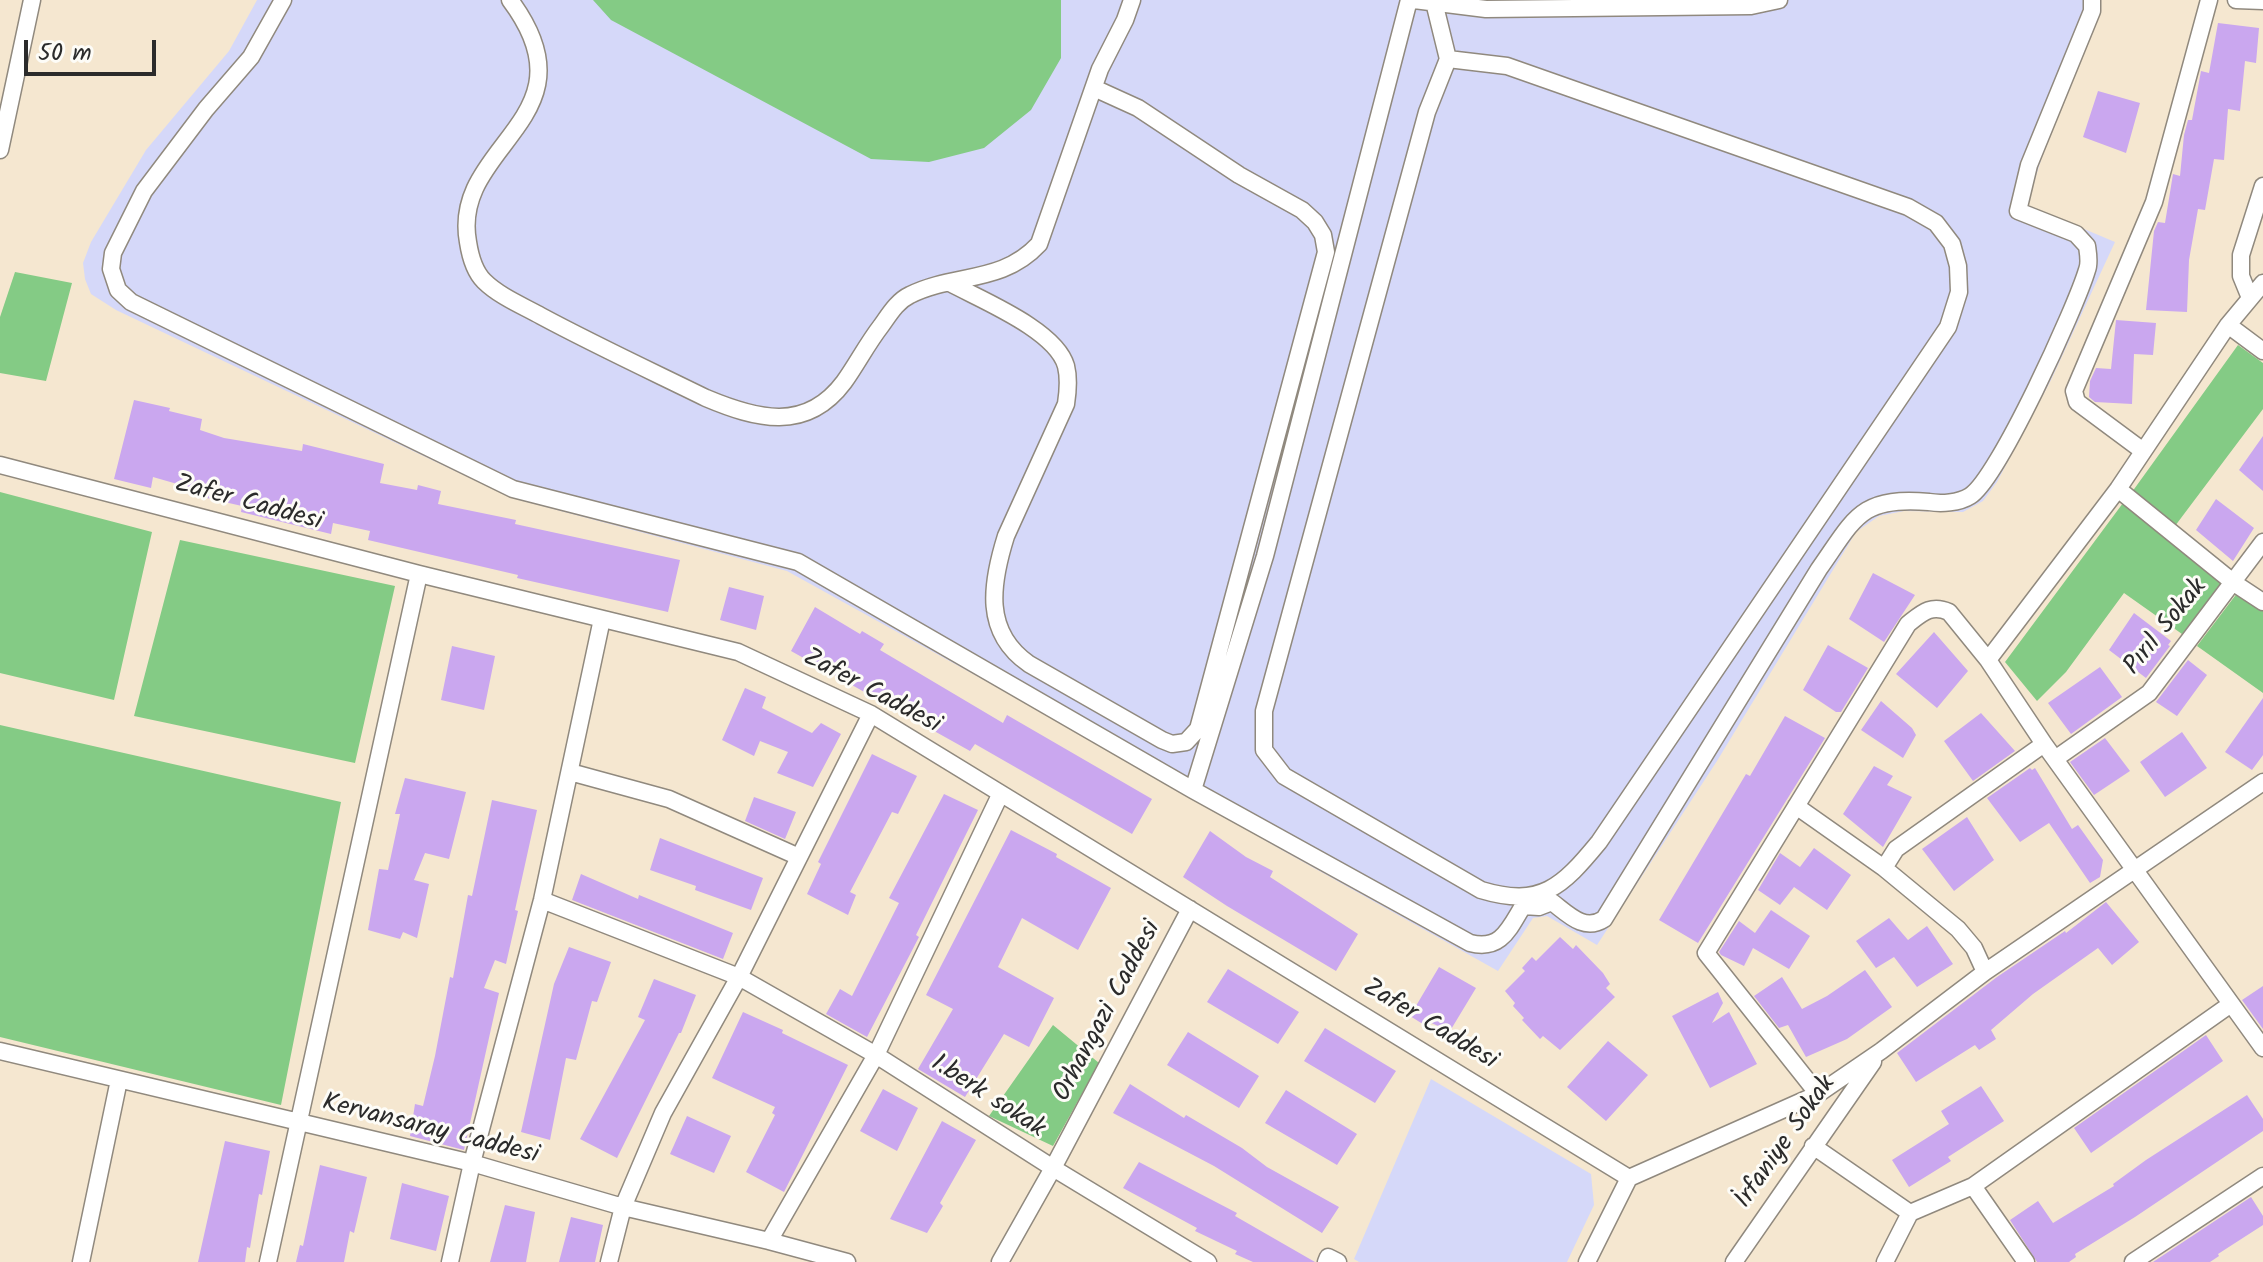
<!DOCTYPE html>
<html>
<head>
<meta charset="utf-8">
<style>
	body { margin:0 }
	#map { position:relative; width:2263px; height:1262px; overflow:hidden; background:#f5e7d0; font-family:Kalam,sans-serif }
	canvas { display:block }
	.scale { position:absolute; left:24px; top:40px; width:132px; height:36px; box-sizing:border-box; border:4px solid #2b2b2b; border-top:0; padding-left:10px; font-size:24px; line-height:28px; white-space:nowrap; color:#2b2b2b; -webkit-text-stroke:6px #fdfcf7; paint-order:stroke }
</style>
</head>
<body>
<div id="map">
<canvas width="2263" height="1262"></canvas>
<div class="scale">50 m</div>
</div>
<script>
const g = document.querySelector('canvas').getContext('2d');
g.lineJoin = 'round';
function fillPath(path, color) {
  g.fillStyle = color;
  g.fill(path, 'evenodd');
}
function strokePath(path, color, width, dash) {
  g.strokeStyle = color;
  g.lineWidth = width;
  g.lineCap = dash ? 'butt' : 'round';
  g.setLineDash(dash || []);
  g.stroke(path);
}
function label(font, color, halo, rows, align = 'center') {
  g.font = font + ' Kalam,sans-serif';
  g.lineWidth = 6;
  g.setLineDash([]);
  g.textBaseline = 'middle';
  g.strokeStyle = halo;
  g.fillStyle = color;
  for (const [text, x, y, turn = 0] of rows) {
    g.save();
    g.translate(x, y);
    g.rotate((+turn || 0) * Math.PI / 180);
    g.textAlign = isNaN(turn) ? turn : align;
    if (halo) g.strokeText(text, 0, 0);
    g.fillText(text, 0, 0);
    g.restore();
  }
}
fillPath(new Path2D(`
	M257 0H2100L2094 29 2045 147 2027 205 2115 242 2051 380 1997 482 1983 501 1963 512 1904 511 1879 516 1856 532 1717 761 1597 945 1547 916 1533 918 1498 971 1273 845 1132 762 787 571 512 498 116 310 91 294 85 279 83 263 91 242 146 150 229 51Z
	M1431 1079 1591 1174 1594 1205 1567 1262H1359L1354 1259Z`), '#d5d8f9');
fillPath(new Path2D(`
	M593 0H1061V58L1031 110 984 148 929 162 871 159 611 20Z
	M15 272 72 283 46 381 0 373V317Z
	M2238 345 2263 363V409L2175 526 2132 492Z
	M0 492 152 532 114 700 0 673Z
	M2123 503 2226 583 2182 634 2124 593 2066 672 2037 701 2005 662Z
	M180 540 395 586 355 763 134 716Z
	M2238 592 2263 609V693L2197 646Z
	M0 725 341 802 281 1105 0 1037Z
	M1053 1025 1099 1063 1053 1146 989 1116Z`), '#84cb85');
fillPath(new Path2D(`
	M2218 23 2259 28 2256 63 2245 61 2240 111 2228 109 2224 160 2214 159 2205 210 2198 209 2189 260 2187 312 2146 310 2154 231 2158 222 2165 223 2173 174 2180 176 2184 135 2188 120H2192L2201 71 2209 73Z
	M2098 91 2140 103 2126 153 2083 137Z
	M2116 320 2156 323 2153 355 2134 354 2132 404 2095 402 2089 397 2090 381 2096 368 2111 369Z
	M134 400 170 408 169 411 202 419 200 430 224 438 302 451 303 444 384 464 380 483 417 490 418 485 441 491 438 504 516 520 515 524 680 560 668 612 517 578 518 575 368 540 370 531 333 523 331 534 241 512 242 506 189 494 191 488 153 477 151 488 114 479Z
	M2263 436V491L2239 470Z
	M2216 499 2254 528 2233 561 2196 530Z
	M1873 573 1915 595 1884 642 1849 619Z
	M729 587 764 596 756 630 720 620Z
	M815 607 860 634 862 631 884 644 880 650 1003 723 1007 715 1152 799 1132 834 975 744 970 751 791 651Z
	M2134 613 2171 641 2168 645 2170 646 2146 678 2109 650Z
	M1934 632 1968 671 1937 708 1896 674Z
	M1828 645 1868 668 1841 712H1836L1803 690Z
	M452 646 495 656 484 710 441 700Z
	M2188 660 2207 675 2177 716 2156 702Z
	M2100 667 2122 697 2071 734 2048 703Z
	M745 688 766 697 762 708 812 733 821 723 841 734 813 787 777 773 788 752 760 741 754 756 722 740Z
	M2263 698V755L2252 770 2225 752Z
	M1881 701 1912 728 1916 735 1903 758 1861 730Z
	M1981 713 2015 751 1973 781 1944 741Z
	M1785 716 1825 738 1698 943 1659 920 1746 774 1750 776Z
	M2182 732 2207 768 2165 797 2140 762Z
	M2105 738 2130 771 2094 795 2070 762Z
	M872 754 917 776 898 814 892 812 850 892 856 895 848 915 807 894 821 864 818 862Z
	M1874 766 1893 776 1887 785 1912 797 1883 847 1843 814Z
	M2030 768 2032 770 2035 768 2072 829 2078 825 2103 860 2100 877 2090 883 2049 823 2020 842 1987 798Z
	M405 778 466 792 449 859 425 853 414 880 429 884 417 938 403 932 400 939 368 930 379 869 388 870 400 814H395Z
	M944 794 978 810 916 935 919 937 867 1037 826 1014 840 989 852 996 899 903 889 898Z
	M754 797 796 812 785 839 745 821Z
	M492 800 537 810 515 910 518 911 506 964 495 960 484 988 499 993 464 1150 410 1136 415 1104 423 1106 435 1056 450 977 453 978 468 895 472 896Z
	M1967 817 1994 860 1954 891 1922 849Z
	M1011 830 1057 854 1056 857 1111 888 1078 950 1022 918 998 967 1054 998 1029 1047 1004 1034 965 1097 918 1069 953 1009 926 995Z
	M1210 831 1246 857 1273 871 1270 877 1358 934 1336 971 1227 906 1183 877Z
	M660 838 763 878 751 910 695 890 696 886 650 870Z
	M1814 848 1851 875 1827 910 1794 887 1780 905 1758 890 1780 853 1800 867Z
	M581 874 638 899 639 895 733 933 723 959 572 900Z
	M2106 902 2139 942 2112 965 2098 948 2033 994 1991 1030 1996 1039 1979 1050 1975 1045 1916 1082 1897 1053 1997 977 2065 931 2066 933Z
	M1771 910 1810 936 1789 969 1753 948 1744 966 1721 955 1719 952 1739 921 1755 933Z
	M1889 918 1908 940 1927 926 1953 964 1917 987 1894 957 1876 968 1856 941Z
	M1560 937 1573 949 1576 945 1603 973 1610 984 1606 988 1615 997 1560 1050 1543 1036 1540 1039 1522 1020 1524 1018 1513 1006 1515 1003 1505 991 1525 971 1522 968 1532 957 1536 961Z
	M569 947 611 962 597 1002 592 1001 576 1060 566 1058 550 1140 521 1132 554 984Z
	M1439 967 1476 988 1450 1031 1429 1022 1426 1026 1410 1016Z
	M1228 969 1299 1012 1278 1044 1207 1002Z
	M1865 970 1892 1007 1847 1039 1806 1057 1788 1025 1779 1028 1754 996 1782 977 1802 1009 1827 996Z
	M654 979 696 995 681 1033H679L617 1158 580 1139 645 1020 638 1017Z
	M2263 986V1029L2242 1000Z
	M1718 992 1723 1003 1712 1023 1729 1012 1757 1064 1710 1088 1672 1016Z
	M743 1012 783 1030 782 1033 848 1065 784 1192 746 1172 775 1115 772 1113 775 1107 712 1078Z
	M1325 1028 1396 1071 1375 1103 1304 1061Z
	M1188 1032 1259 1076 1239 1108 1167 1065Z
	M2206 1035 2223 1061 2091 1153 2074 1128Z
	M1608 1041 1648 1075 1606 1121 1567 1087Z
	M1130 1084 1184 1118 1186 1115 1242 1148 1267 1167 1339 1207 1322 1233 1214 1166 1113 1113Z
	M1981 1086 2004 1121 1948 1157 1951 1161 1909 1187 1892 1160 1949 1124 1941 1111Z
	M883 1089 918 1108 897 1151 860 1131Z
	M1286 1090 1357 1134 1337 1165 1265 1123Z
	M2247 1095 2263 1119V1131L2135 1217 2075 1254 2076 1257 2069 1262H2037L2010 1220 2038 1201 2053 1223 2114 1186 2113 1184 2146 1160Z
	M687 1116 731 1136 714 1173 670 1154Z
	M942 1121 976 1140 940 1203 943 1206 927 1233 890 1219Z
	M225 1141 270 1151 262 1195 259 1194 250 1248 247 1247 245 1262H198Z
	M1139 1162 1237 1213 1235 1216 1315 1262H1253L1235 1254 1237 1251 1195 1231 1197 1228 1123 1188Z
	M320 1165 367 1177 354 1233 350 1231 344 1262H296L300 1245 303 1246Z
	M402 1183 449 1196 436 1251 390 1239Z
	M2251 1197 2263 1216V1225L2218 1254 2219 1256 2210 1262H2153Z
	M505 1205 535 1212 526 1262H490Z
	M571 1217 603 1225 595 1262H559Z`), '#caa7ef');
const street = new Path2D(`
	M283 0 251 57 206 109 144 191 113 253 111 269 118 290 131 302 513 489 798 562 1193 790 1470 943C1501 951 1509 929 1523 906L1539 907 1552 902C1568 914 1584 932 1604 919L1819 569C1855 518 1860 496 1929 502 1941 504 1959 503 1970 496 1998 479 2076 307 2087 270 2090 263 2088 253 2087 246L2076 234 2018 211 2029 165 2092 11V0
	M510 0C599 119 450 144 468 242 470 255 474 271 484 281 499 296 523 306 541 316 595 345 651 371 706 398 756 419 806 433 844 382 857 364 867 344 881 326 889 315 897 301 910 295 954 273 1002 284 1039 244L1100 69 1125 20 1132 0
	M1414 0 1486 9 1751 6 1779 0
	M2236 0 2263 1
	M1434 2 1448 59 1427 112 1264 711V750L1284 776 1481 890C1541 908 1562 887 1599 842L1948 327 1959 292 1958 266 1952 244 1936 223 1908 207 1507 66 1448 59
	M0 150 32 0
	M950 283C981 300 1056 330 1066 366 1069 378 1068 391 1066 404L1006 536C991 584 983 632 1029 664L1162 740 1172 744 1186 742 1198 729 1326 252 1323 235 1315 222 1302 210 1239 175 1138 108 1094 88
	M2250 298 2241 276V255L2263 186
	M2228 325 2263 351
	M2143 451 2077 402 2074 391 2154 202 2209 0
	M0 465 419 574 738 652 871 714 1629 1178
	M2118 489 2234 583 2263 602
	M1988 660 2118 489 2228 325 2263 283
	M2055 759 2149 693 2263 542
	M570 772 669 799 799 857
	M1193 790 1265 556 1409 0
	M1796 806 1884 868 1958 929 1974 948 1985 972
	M1884 868 1896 849 2044 744
	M542 900 739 977 876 1055 1053 1168 1208 1262
	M0 1051 472 1163 623 1207 769 1241 847 1262
	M1818 1094 1706 953 1908 624C1922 613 1931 604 1949 612L1988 660 2044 744 2263 1048
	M1813 1146 1910 1213
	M1973 1186 2026 1262
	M769 1241 876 1055 1000 795
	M81 1262 119 1080
	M268 1262 419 574
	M450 1262 472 1163 542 900 602 619
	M609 1262 623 1207 663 1113 739 977 871 714
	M1000 1262 1053 1168 1190 909
	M1326 1262 1328 1257 1338 1262
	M1587 1262 1629 1178 1818 1094 1881 1051 1985 972 2263 782
	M1734 1262 1873 1062
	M1885 1262 1910 1213 1973 1186 2231 1004
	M2133 1262 2263 1176`);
strokePath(street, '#90897e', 19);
strokePath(street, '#fff', 16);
label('26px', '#2b2b2b', '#fdfcf7', [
	["Zafer Caddesi",248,505,15],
	["Pırıl Sokak",2167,628,-51],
	["Zafer Caddesi",871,693,28],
	["Orhangazi Caddesi",1109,1012,-62],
	["Zafer Caddesi",1429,1026,31],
	["1.berk sokak",987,1098,33],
	["Kervansaray Caddesi",430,1131,14],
	["İrfaniye Sokak",1787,1143,-55]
]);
</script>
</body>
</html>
